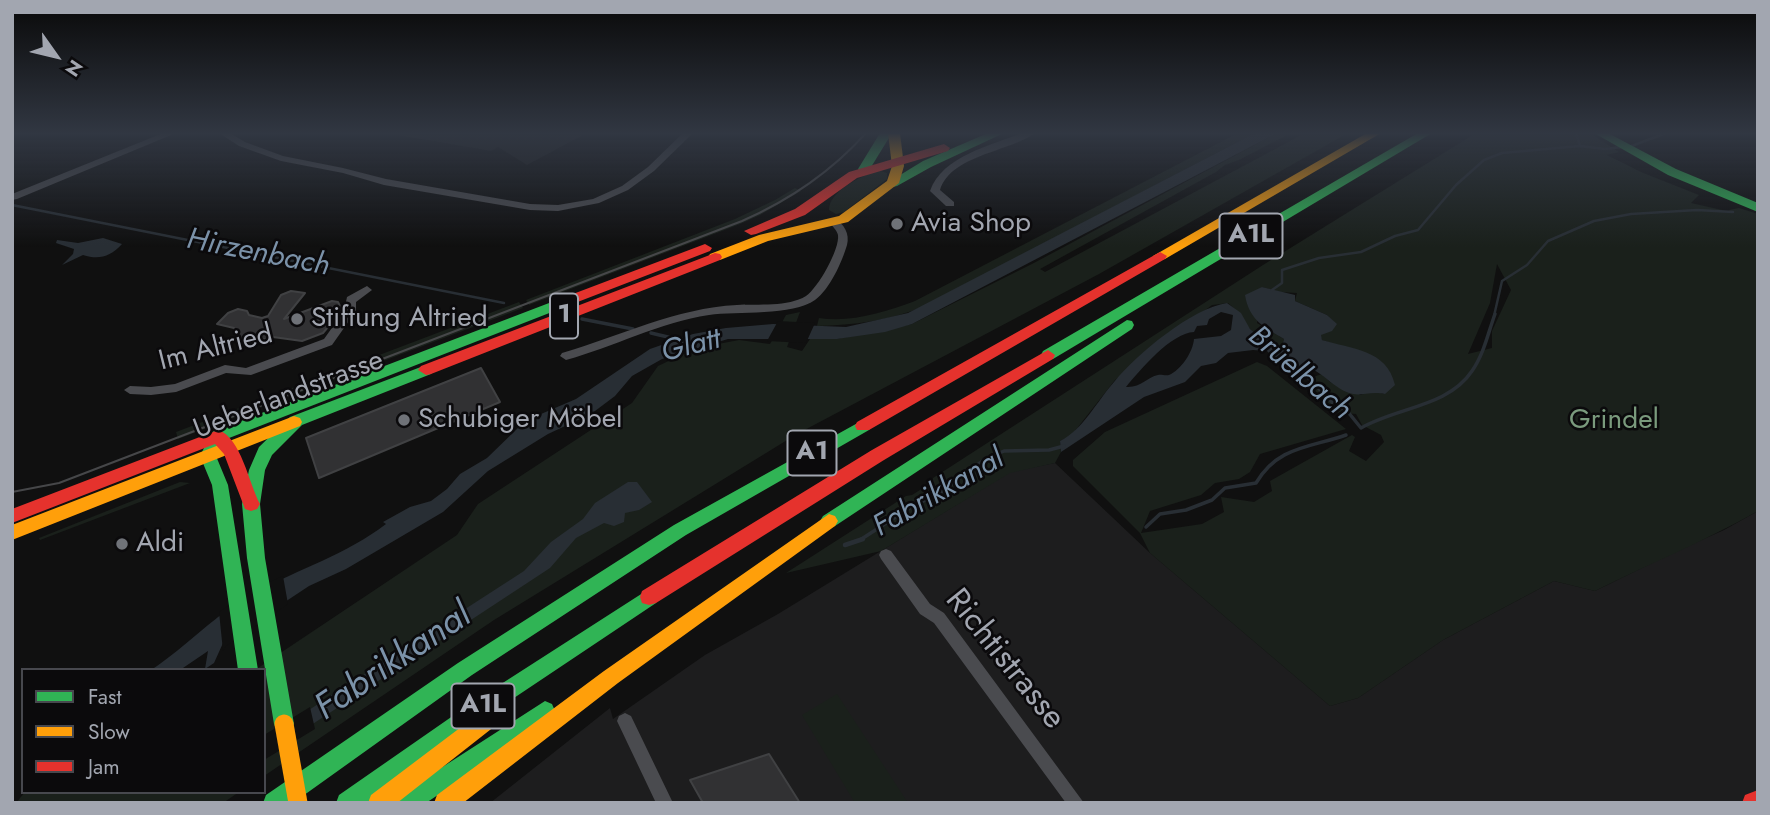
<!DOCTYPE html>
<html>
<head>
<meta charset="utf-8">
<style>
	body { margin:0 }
	#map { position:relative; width:1770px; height:815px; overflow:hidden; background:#101010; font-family:Jost,sans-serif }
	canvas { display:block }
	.frame { position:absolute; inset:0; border:14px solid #a2a6b0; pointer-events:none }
	.legend { position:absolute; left:21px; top:668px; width:245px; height:126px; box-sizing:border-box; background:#0b0a0c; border:2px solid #47484e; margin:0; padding:9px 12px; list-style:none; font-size:21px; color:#a2a6b0 }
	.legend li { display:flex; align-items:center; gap:14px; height:35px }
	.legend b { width:35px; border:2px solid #47484e }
	.north { position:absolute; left:21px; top:21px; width:70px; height:70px; -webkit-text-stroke:5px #0b0a0c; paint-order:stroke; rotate:124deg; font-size:19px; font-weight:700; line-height:28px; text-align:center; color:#a2a6b0 }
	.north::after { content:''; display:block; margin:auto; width:24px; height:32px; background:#a2a6b0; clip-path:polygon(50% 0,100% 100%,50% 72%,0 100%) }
</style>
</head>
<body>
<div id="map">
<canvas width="1770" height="815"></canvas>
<div class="frame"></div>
<ul class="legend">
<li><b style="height:9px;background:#30b455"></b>Fast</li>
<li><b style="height:9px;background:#ff9f0a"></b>Slow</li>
<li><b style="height:9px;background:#e5322d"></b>Jam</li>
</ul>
<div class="north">N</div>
</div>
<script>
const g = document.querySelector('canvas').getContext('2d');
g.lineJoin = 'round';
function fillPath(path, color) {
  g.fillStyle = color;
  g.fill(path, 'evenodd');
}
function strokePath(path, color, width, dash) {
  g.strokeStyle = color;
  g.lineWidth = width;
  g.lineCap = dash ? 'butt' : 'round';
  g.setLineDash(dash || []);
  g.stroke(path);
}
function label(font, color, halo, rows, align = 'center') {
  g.font = font + ' Jost,sans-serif';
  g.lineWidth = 5;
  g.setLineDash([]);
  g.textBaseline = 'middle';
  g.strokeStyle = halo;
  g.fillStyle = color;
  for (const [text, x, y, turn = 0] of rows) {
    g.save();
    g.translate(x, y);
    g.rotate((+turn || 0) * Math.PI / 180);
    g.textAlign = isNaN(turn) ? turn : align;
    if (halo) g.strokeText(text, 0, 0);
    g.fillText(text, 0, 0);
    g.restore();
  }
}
fillPath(new Path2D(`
	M386 133H587L527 165 498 147 491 151Z
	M1055 463 1150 553 1330 706 1358 698 1443 640 1554 581 1595 591 1674 552 1724 530 1758 511V790L1743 803H490L610 708 613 719 705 655 778 614 1010 472Z`), '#1d1d1e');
fillPath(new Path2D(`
	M1238 133H1255L924 306C890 321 854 325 817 326L819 318C851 323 885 312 915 301Z
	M1277 133H1291L1239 160 1225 165 1216 172 1040 269 1045 272 1305 133H1348L1099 274 797 434 494 620 264 776V670H255L457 535 478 504 632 403 658 366 692 350 713 345 739 340 770 344 786 315 800 312 787 347 802 351 810 339H837L912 324 1032 264Z
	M1476 133H1590L1619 152 1607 155 1641 172 1699 195 1691 203 1731 212 1729 210 1739 208 1758 214V511C1705 541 1649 564 1595 591L1554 581 1443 640 1358 698 1330 706 1150 553 1140 533 1073 466V460L1105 432 1257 362 1267 366 1346 429 1260 454 1250 472 1239 479 1215 483 1201 495 1150 511 1141 533 1202 524 1224 512 1221 497 1254 502 1272 491 1270 481 1352 435 1355 437 1349 451 1366 461 1384 442 1381 435 1362 425 1356 414 1331 412 1307 379 1322 374 1330 382 1361 395 1370 391 1385 394 1377 359 1322 340 1320 335 1336 324 1327 315 1295 301 1297 293 1280 292 1262 287 1257 323 1284 339 1280 355C1271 344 1259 339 1250 329 1241 319 1239 312 1228 303L1212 305 1115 380 1071 436 1060 441 1061 452 1055 463 1010 473 881 551 786 573 906 496 912 495 931 483 933 478 1263 265ZM1497 264 1511 290 1492 331V348L1468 354 1490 303Z
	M877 170 887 173V179L844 212 836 214 829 210C829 191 861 177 877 170Z
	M795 188 801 191 760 215 740 224 529 305 526 300 735 219 775 200Z
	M519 302 523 308 178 439 176 432Z
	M180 482 190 483 40 540 39 538Z
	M837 694 908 803H855L802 715Z
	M25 792H239L223 803H16Z`), '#1a201b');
fillPath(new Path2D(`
	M1255 133H1277L912 324 885 332 837 339H728L662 359 632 376 615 396 591 414 548 434 488 471 443 512 346 569 309 586 223 643 214 663 205 669 208 651 180 670H151C188 646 217 612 256 592 299 569 347 554 386 524L383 522 410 507 431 501 447 489 460 474 487 458 519 427 541 414 576 399 650 349 693 334 726 328 773 324 846 327 908 313Z
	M103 238 122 244C110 257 99 260 83 255L62 265 73 254 74 249 56 243 57 240 78 243Z
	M1262 287 1295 295V301L1327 315 1337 324 1332 331 1321 335 1322 340C1351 349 1387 349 1395 385L1385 394C1371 391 1362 396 1353 394 1335 390 1326 375 1310 368L1297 374 1279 363 1267 351 1253 350 1228 353 1216 363 1201 366 1185 382 1144 397 1061 452 1060 441C1083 430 1097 401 1114 382 1137 354 1192 308 1227 303L1241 313 1250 329 1280 354 1284 339C1264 327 1249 320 1245 295ZM1221 312 1233 315 1231 330 1221 336 1194 339C1193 352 1181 370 1169 375 1165 376 1161 374 1158 375 1147 377 1141 388 1126 387 1140 370 1171 333 1194 332L1197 326 1207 325 1209 319Z
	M628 482H637L652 502 639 510 625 513 624 522 614 526 604 523 576 538 550 568 264 756V739L524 571 551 542 583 519 595 503Z`), '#282e34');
fillPath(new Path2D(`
	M778 321 815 323 806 343 767 341Z
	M283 576 288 604 226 646 223 651 219 612 254 589Z
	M310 707 315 729 264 760V735Z`), '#101010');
strokePath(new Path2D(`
	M1576 133 1580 146
	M1629 147 1666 133
	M12 205 504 303
	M1272 290 1282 283V270L1319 258 1361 252 1395 236 1418 230 1456 185 1484 160 1502 153 1580 146 1605 149 1622 147
	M1494 316 1502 281 1527 265 1548 241 1594 221 1631 214 1697 210 1733 212`), '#282e34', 2.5);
strokePath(new Path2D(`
	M582 319 633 329
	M651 333 672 338 678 343
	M1301 370 1333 403 1348 412 1361 428C1397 407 1448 407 1472 371 1484 354 1488 333 1495 314
	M1146 527 1160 514 1186 510 1212 500 1225 488 1256 483C1278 446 1309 448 1346 435
	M860 540 911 507 938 494 984 460 1004 451 1049 450 1064 446`), '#282e34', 3.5);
strokePath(new Path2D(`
	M845 545 863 539`), '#282e34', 4.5);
const building = new Path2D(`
	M291 291 305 293 284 319 332 301 338 302 342 310 323 333 302 341 273 337 240 346 234 328 217 324 228 313 238 309 247 311 249 315 262 318 268 316 281 295Z
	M481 368 500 402 319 478 306 438Z
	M769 754 800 803H703L690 780Z`);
fillPath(building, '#313133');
strokePath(building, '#404143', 2);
fillPath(new Path2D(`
	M163 133H176L17 199 12 200V194Z
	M219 133H230L245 142 283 156 343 168 386 179 530 204 558 205 593 199 622 186 648 167 683 133H693L654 171 628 190 599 203 558 211 530 210 384 185 343 173 281 161 239 146Z
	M1022 133H1035C1009 152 951 155 940 190L954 202V206H946L930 191C942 156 992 145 1022 133Z
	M834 219C844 223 850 234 847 245 842 262 830 289 815 300 793 316 737 311 709 315 660 322 614 347 566 360L560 356 562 353C620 336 676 308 737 305 758 304 788 307 806 296 818 288 840 249 838 235 837 230 832 226 829 222Z
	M367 286 372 290 356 302V311L332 345 251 375 226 373 176 392 151 395 130 394 124 390 130 386 151 387 175 384 225 365 246 368 324 339 344 311 347 297Z
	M886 549 891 551 930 604 944 613 1084 803H1066L934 623 920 614 881 559 879 555 881 551Z
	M625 713 631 716 673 803H656L617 721 619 716Z`), '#4a4b4f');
fillPath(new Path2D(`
	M880 133H892L868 172H860L858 169Z
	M988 133H1004L931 167 897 186 893 187 887 183 923 161Z
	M1418 133H1432L1053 359H1043L1041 355 1043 351Z
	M1594 133H1608L1676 169 1758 203V212L1668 175Z
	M570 295 575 297 577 300 575 303 224 440 216 456 228 485 258 670H238L212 485 200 456 212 432Z
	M1127 320 1132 321 1134 325 1132 329 835 526 829 528 823 526 820 521 823 516Z
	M426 365 431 366 434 370 431 374 302 425 272 455 265 470 260 504 265 558 294 724 291 731 284 734 277 731 274 724 247 558 242 504 249 470 259 447 290 417Z
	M863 420 869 422 871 426 869 430 686 535 472 675 293 803H263L266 795 458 663 674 525Z
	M649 589 656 591 658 597 656 603 484 718 366 803H336L339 795 470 704Z
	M545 701 552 704 555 711 552 718 426 803H396L399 795Z`), '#30b455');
fillPath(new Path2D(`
	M888 133H900L904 166 899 183 848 222 768 241 720 260H710L708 257 710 254 759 235 839 216 887 181 892 166Z
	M1367 133H1381L1165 259 1160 260 1153 256Z
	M294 416 300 418 302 422 300 426 12 540V525Z
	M829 514 835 516 838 521 835 526 618 683 463 803H434L437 795 604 671Z
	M488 709 495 712 498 719 495 726 397 803H368L371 795 481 712Z`), '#ff9f0a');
fillPath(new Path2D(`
	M944 144 950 148 948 151 857 178 805 215 756 234 751 235 744 231 795 209 849 172Z
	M705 244 712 248 710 251 575 303 570 305 563 300 565 297Z
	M1160 252 1167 256 1165 259 869 430H857L855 426 857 422Z
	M715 253 720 254 722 257 720 260 431 374 426 375 418 370 421 366Z
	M1048 350 1055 355 1053 359 884 460 656 603 649 605 642 603 640 597 642 591 872 450Z
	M218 430C241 437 249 484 260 504L257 509 251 511 245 509 224 454 215 444 12 523V509Z
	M1758 790V803H1742L1745 795Z`), '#e5322d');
strokePath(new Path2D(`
	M12 492 59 483 742 221C790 200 831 172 866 133`), '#464749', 2);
strokePath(new Path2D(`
	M284 724 298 803`), '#ff9f0a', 19);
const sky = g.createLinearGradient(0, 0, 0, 247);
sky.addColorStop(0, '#090909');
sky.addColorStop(0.54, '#313742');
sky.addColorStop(1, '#31374200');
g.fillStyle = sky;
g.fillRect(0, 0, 1770, 247);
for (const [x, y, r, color] of [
	[897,224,7,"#6f7278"],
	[297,319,7,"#6f7278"],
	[404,420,7,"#6f7278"],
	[122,544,7,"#6f7278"]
]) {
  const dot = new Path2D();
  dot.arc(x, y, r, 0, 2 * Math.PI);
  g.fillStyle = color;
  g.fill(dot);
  strokePath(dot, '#0b0a0c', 2.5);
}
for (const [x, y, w] of [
	[1251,236,63],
	[564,316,28],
	[812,453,49],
	[483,706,63]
]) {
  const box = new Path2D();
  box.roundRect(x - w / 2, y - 22.5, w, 45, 5);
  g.fillStyle = '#0b0a0c';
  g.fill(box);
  strokePath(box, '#a2a6b0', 2);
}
label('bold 26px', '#a2a6b0', null, [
	["A1L",1251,236],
	["1",564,316],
	["A1",812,453],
	["A1L",483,706]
]);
label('28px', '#a2a6b0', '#0b0a0c', [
	["Avia Shop",911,224],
	["Stiftung Altried",311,319],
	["Schubiger Möbel",418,420],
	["Aldi",136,544]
], 'left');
label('28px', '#a2a6b0', '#0b0a0c', [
	["Im Altried",216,349,-14],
	["Ueberlandstrasse",289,396,-21]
]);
label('28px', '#7a9a7d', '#0b0a0c', [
	["Grindel",1614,421]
]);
label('italic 30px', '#7b92a9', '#0b0a0c', [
	["Hirzenbach",258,254,11],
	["Glatt",691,347,-14],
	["Brüelbach",1299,374,41],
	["Fabrikkanal",939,494,-30]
]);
label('33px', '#a2a6b0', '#0b0a0c', [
	["Richtistrasse",1004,660,51]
]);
label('italic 37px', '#7b92a9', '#0b0a0c', [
	["Fabrikkanal",394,663,-34]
]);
</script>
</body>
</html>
